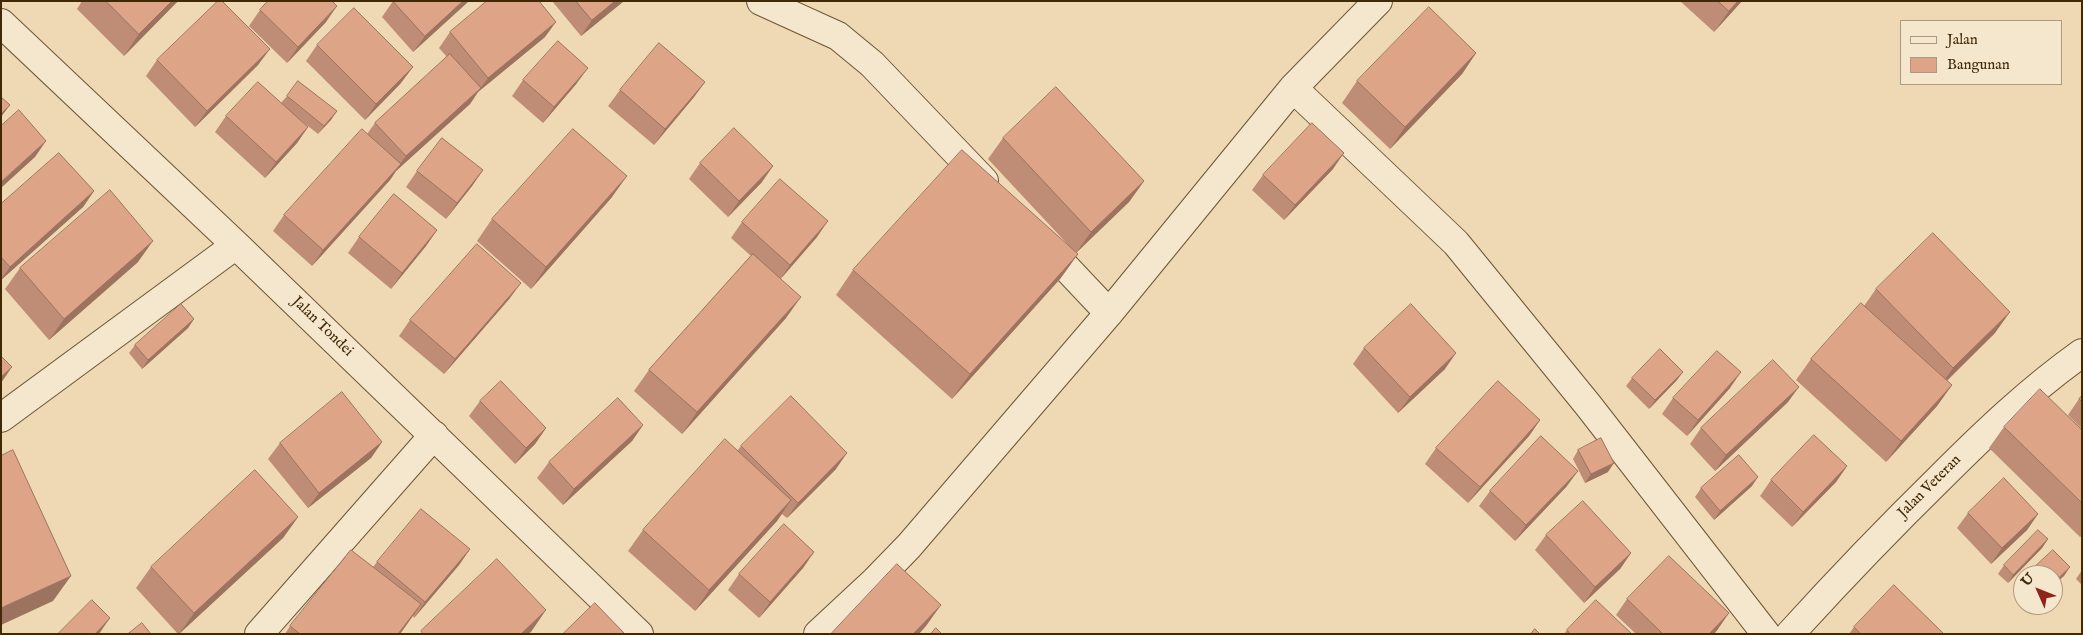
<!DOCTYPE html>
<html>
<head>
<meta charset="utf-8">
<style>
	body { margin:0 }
	#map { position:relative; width:2083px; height:635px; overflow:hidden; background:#efd9b4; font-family:"IM FELL English",serif }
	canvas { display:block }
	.frame { position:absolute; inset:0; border:2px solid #412906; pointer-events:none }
	.legend { position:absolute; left:1900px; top:20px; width:162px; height:65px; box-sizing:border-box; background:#f5e6ce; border:1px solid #ad9a7e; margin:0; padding:6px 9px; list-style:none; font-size:15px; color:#412906 }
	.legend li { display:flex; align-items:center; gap:10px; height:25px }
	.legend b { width:25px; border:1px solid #ad9a7e }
	.north { position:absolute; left:2013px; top:565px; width:50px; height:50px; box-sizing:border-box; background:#f5e6ce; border:1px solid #ad9a7e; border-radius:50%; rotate:314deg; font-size:14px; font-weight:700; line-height:20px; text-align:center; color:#412906 }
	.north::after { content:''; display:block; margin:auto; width:18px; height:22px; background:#8f2418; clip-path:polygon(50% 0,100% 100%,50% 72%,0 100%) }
</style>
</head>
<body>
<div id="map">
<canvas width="2083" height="635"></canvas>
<div class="frame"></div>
<ul class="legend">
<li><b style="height:6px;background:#f5e6ce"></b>Jalan</li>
<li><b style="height:14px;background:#dea488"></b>Bangunan</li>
</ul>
<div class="north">U</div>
</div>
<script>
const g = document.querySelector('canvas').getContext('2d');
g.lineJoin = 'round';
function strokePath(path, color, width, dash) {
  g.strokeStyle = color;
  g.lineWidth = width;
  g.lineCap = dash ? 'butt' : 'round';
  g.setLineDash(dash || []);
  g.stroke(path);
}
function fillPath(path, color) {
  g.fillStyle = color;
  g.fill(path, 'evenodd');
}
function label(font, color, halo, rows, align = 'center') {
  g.font = font + ' "IM FELL English",serif';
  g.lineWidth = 4.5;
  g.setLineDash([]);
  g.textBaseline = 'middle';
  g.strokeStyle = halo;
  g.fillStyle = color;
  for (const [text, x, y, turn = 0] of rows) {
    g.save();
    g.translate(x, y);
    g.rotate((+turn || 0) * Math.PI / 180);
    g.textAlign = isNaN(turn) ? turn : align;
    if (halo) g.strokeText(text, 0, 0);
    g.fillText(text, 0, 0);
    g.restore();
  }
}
const minor = new Path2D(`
	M761 1 838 36 872 64 984 181
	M1 23 236 245 639 634
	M1293 88 1456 243 1588 405 1766 634
	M1041 241 1109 313
	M1 418 236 245
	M259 634 434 435
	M818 634 875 581 909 546 1109 313 1293 88 1378 1
	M1790 634C1839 580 1888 529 1940 478 1985 433 2030 390 2082 353`);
strokePath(minor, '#6c5532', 30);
strokePath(minor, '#f5e6ce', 28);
fillPath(new Path2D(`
	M82 1H178L124 56 77 9Z
	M393 1H469L413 52 382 17Z
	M552 1H624L581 36Z
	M1680 1H1742L1714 32Z
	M260 10 326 22 287 63 249 26Z
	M450 32 545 37 478 92 470 104 396 171 390 180 312 266 273 231 284 215 367 134 375 123 447 57 439 48Z
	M317 45 401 83 365 120 306 61Z
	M1476 53 1462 74 1390 149 1342 103 1357 81Z
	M157 60 258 65 195 127 146 76Z
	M523 80 577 83 543 123 512 96Z
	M705 82 694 97 654 145 608 106 620 90Z
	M287 96 337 111 318 134 294 115 308 127 297 143 265 178 215 132 226 116 281 103Z
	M1003 138 1144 181 1129 202 1076 253 1078 254 1060 279 952 399 836 295 853 270 1072 249 988 159Z
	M700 163 762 182 728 217 689 179Z
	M1333 169 1284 220 1252 190 1263 175Z
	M483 170 472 186 446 219 406 187 417 171Z
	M94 191 83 207 1 280V204Z
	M612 197 531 289 477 241 492 219Z
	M742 222 817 237 780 279 786 318 682 434 634 391 649 370 751 256 731 238Z
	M437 230 426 246 391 289 348 253 359 237Z
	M138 262 49 340 5 289 20 268Z
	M1876 289 1995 333 1947 381 1952 385 1937 406 1886 462 1796 380 1811 359 1864 306Z
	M510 298 444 374 399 336 410 320Z
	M194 319 188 328 142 369 129 353 135 345Z
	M1364 348 1445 369 1398 413 1353 364Z
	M1632 378 1677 380 1649 409 1626 386Z
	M1730 388 1687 436 1662 414 1673 398Z
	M2082 396V429L2068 415 2079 399Z
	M480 401 546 428 535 444 515 464 469 416Z
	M1788 402 1715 471 1690 444 1701 428Z
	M1540 420 1529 436 1468 503 1425 464 1436 448Z
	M643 425 632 441 563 505 537 478 549 462Z
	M2004 427 2082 430V536L2080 537 1989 448Z
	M382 442 371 458 308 508 268 459 280 443Z
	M741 446 836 469 787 518 782 514 777 521 695 611 628 551 643 530 737 451Z
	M1578 450 1608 472 1585 483 1573 459Z
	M1847 466 1836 482 1792 527 1760 496 1771 480Z
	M1567 486 1515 541 1479 506 1490 491Z
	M1752 486 1714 520 1695 497 1701 488Z
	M1968 513 2038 514 2027 530 1991 564 1957 528Z
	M298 517 283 538 179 634H178L136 588 151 567Z
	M1546 535 1631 553 1620 569 1584 603 1535 550Z
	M2048 539 2042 548 2008 583 1998 574 2004 565Z
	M470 549 459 565 414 618 413 616 400 634H285L290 626 373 567 377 562Z
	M814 552 803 568 759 618 728 590 739 574Z
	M2082 570V585L2076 579Z
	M2023 579V591L2018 586Z
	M1627 599 1718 629 1714 634H1636L1616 615Z
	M1854 627 1944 634H1849Z
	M1567 630 1632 634H1564Z`), '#bf8d75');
fillPath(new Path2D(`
	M172 1H178L124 56 139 34Z
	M463 1H469L413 52 425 36Z
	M615 1H624L581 36 592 20Z
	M1738 1H1742L1714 32 1729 11Z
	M337 6 326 22 287 63 298 47Z
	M556 22 545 37 478 92 470 104 396 171 390 180 312 266 323 250 398 167 406 156 479 90 488 78Z
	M270 49 258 65 195 127 207 111Z
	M1476 53 1462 74 1390 149 1405 127Z
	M413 67 401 83 365 120 376 104Z
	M588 68 577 83 543 123 554 107Z
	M705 82 694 97 654 145 665 129Z
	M10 105 1 117V114Z
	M337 111 331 120 318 134 324 126Z
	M308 127 297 143 265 178 276 162Z
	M46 141 35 157 1 188V182Z
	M1344 153 1333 169 1284 220 1295 205Z
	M773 166 762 182 728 217 739 201Z
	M483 170 472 186 446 219 457 203Z
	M627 176 612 197 531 289 546 267Z
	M1144 181 1129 202 1076 253 1091 232Z
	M94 191 83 207 1 280V279L10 267Z
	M828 221 817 237 779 281 790 265Z
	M437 230 426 246 391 289 402 273Z
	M153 241 138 262 49 340 64 319Z
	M1078 254 1060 279 952 399 970 374Z
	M521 283 510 298 444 374 455 359Z
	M801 297 786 318 682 434 697 412Z
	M2010 312 1995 333 1938 389 1953 368Z
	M194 319 188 328 142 369 148 360Z
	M1456 353 1445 369 1398 413 1410 397Z
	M12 367 1 383V377Z
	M1683 372 1677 380 1649 409 1655 400Z
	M1741 372 1730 388 1687 436 1698 420Z
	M1952 385 1937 406 1886 462 1901 441Z
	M1799 387 1788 402 1715 471 1726 455Z
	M1540 420 1529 436 1468 503 1480 487Z
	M643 425 632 441 563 505 574 489Z
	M546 428 535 444 515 464 526 448Z
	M382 442 371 458 308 508 319 493Z
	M847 453 836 469 787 518 798 503Z
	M1614 463 1608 472 1585 483 1591 474Z
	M1847 466 1836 482 1792 527 1803 512Z
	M1578 471 1567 486 1515 541 1526 525Z
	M1758 477 1752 486 1714 520 1720 511Z
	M791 500 777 521 695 611 709 590Z
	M2038 514 2027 530 1991 564 2002 548Z
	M298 517 283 538 179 634 194 613Z
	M2048 539 2042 548 2008 583 2013 575Z
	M470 549 459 565 414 618 425 602Z
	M814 552 803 568 759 618 770 602Z
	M1631 553 1620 569 1584 603 1595 587Z
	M2070 567 2064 576 2053 586V583Z
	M71 576 53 601 1 625V608Z
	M421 604 400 634H398Z
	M941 605 926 626 919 634H913Z
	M546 610 531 632 528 634H521Z
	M1729 613 1718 629 1714 634H1709Z
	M110 618 99 634H95Z`), '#9b735f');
const building = new Path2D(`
	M106 1H172L139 34Z
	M218 1H222L270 49 207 111 157 60Z
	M268 1H332L337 6 298 47 260 10Z
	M393 1H463L425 36Z
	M487 1H539L556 22 488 78 450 32Z
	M576 1H615L592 20Z
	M1718 1H1738L1729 11Z
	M1429 7 1476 53 1405 127 1357 81Z
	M354 8 413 67 376 104 317 45Z
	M558 41 588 68 554 107 523 80Z
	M659 43 705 82 665 129 620 90Z
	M450 54 481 88 406 156 375 123Z
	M298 81 337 111 324 126 287 96Z
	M258 82 308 127 276 162 226 116Z
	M1056 87 1144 181 1091 232 1003 138Z
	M1 97 10 105 1 114Z
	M19 110 46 141 1 182V126Z
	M1312 123 1344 153 1295 205 1263 175Z
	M734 128 773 166 739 201 700 163Z
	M362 129 401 164 323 250 284 215Z
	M573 129 627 176 546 267 492 219Z
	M442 138 483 170 457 203 417 171Z
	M962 150 1078 254 970 374 853 270Z
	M59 153 94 191 10 267 1 257V204Z
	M780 179 828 221 790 265 742 222Z
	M110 190 153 241 64 319 20 268Z
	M394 194 437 230 402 273 359 237Z
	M1933 233 2010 312 1953 368 1876 289Z
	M477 244 521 283 455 359 410 320Z
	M753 254 801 297 697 412 649 370Z
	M1861 303 1952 385 1901 441 1811 359Z
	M181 304 194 319 148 360 135 345Z
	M1411 304 1456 353 1410 397 1364 348Z
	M1660 349 1683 372 1655 400 1632 378Z
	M1717 351 1741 372 1698 420 1673 398Z
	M1 356 12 367 1 377Z
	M1773 360 1799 387 1726 455 1701 428Z
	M501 381 546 428 526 448 480 401Z
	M1498 381 1540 420 1480 487 1436 448Z
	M2040 389 2082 430V503L2004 427Z
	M342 392 382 442 319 493 280 443Z
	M791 396 847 453 798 503 741 446Z
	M2082 396V402L2079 399Z
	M618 398 643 425 574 489 549 462Z
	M1814 435 1847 466 1803 512 1771 480Z
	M1541 436 1578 471 1526 525 1490 491Z
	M1601 438 1614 463 1591 474 1578 450Z
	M725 439 791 500 709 590 643 530Z
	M13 450 71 576 1 608V456Z
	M1739 455 1758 477 1720 511 1701 488Z
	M255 470 298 517 194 613 151 567Z
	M2004 478 2038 514 2002 548 1968 513Z
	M1583 501 1631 553 1595 587 1546 535Z
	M421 509 470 549 425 602 377 562Z
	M784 524 814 552 770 602 739 574Z
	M2038 530 2048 539 2013 575 2004 565Z
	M351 550 421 604 398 634H300L290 626Z
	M2053 550 2070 567 2053 583V575H2026Z
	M1669 556 1729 613 1709 634H1663L1627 599Z
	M497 559 546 610 521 634H423L421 631Z
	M897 564 941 605 913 634H831Z
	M1894 585 1944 634H1861L1854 627Z
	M92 600 110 618 95 634H58Z
	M1596 600 1632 634H1570L1567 630Z
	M595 603 625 634H563Z
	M142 623 151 634H128Z
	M936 628 942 634H931Z
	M1535 629 1540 634H1531Z`);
fillPath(building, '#dea488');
strokePath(building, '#9b735f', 1);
label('15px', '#412906', '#f5e6ce', [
	["Jalan Tondei",322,327,44],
	["Jalan Veteran",1930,487,-45]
]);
</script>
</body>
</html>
